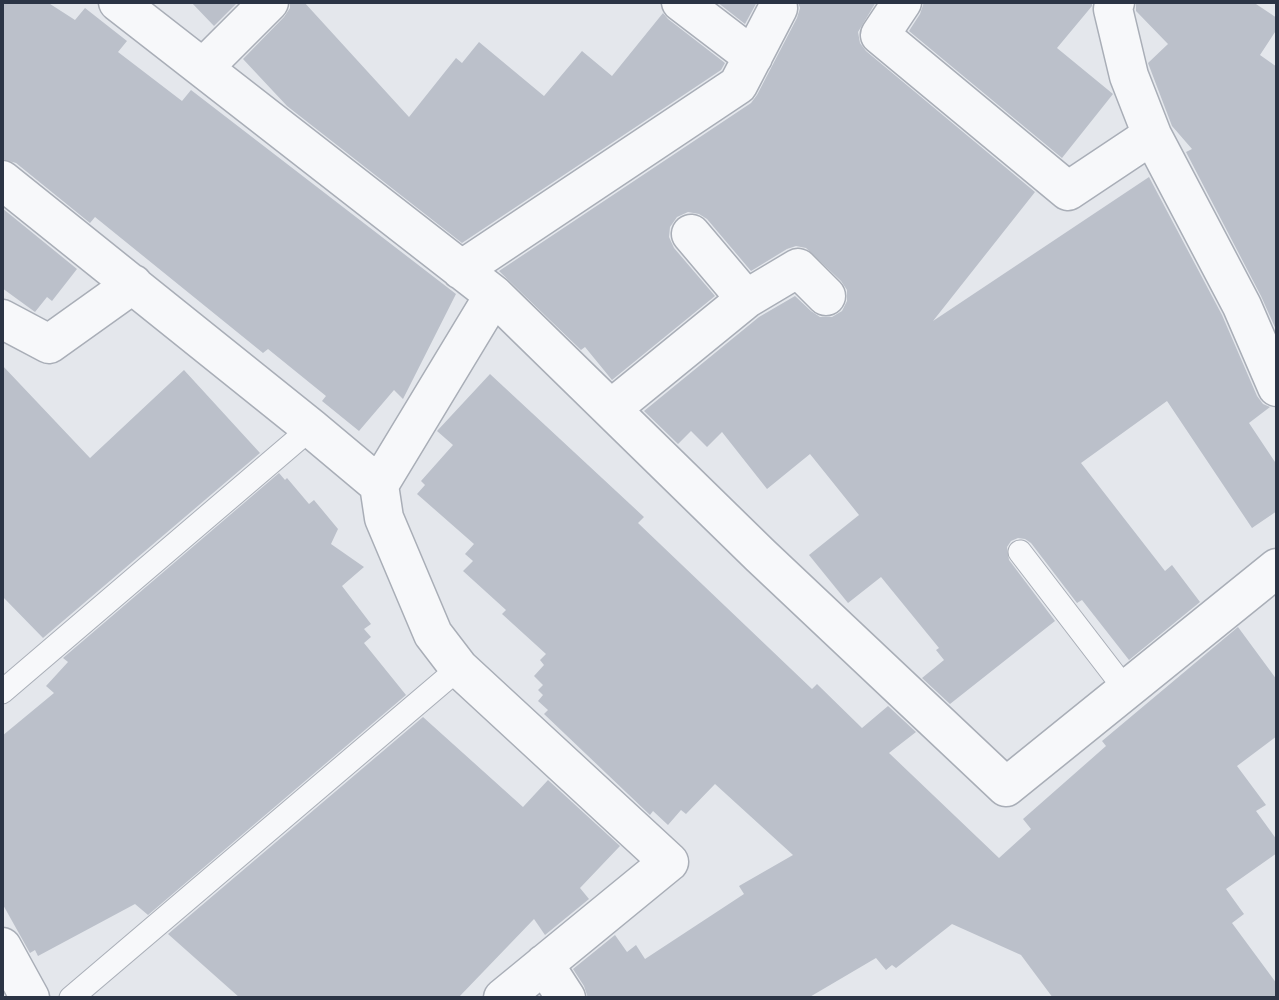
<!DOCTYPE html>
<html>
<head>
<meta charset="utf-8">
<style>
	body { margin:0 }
	#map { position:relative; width:1279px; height:1000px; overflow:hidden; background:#e4e7ec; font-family:"Golos Text",sans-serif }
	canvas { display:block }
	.frame { position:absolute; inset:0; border:4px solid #2b3445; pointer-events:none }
</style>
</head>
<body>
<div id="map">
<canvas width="1279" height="1000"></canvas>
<div class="frame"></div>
</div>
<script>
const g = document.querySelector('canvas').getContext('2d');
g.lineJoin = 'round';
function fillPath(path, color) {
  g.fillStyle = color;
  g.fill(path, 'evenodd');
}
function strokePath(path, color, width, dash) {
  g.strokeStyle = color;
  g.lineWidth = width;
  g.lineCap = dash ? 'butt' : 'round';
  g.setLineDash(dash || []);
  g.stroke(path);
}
fillPath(new Path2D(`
	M2 2H47L75 20 85 8 127 41 118 52 182 101 191 90 456 294 403 399 394 390 359 431 322 401 326 396 268 349 263 353 95 217 90 223 16 163 2 159Z
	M191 2H238L214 26Z
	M290 2H304L409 117 456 58 462 63 479 42 544 96 582 51 612 76 663 13 668 19 725 63 721 70 462 243 287 106 243 59 284 17 290 8Z
	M717 2H757L745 24Z
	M798 2H876L858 32 860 43 866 51 1035 192 933 321 1149 177 1222 315 1257 396 1263 404 1270 407 1249 423 1277 465V511L1252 528 1167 401 1081 463 1165 571 1172 565 1200 602 1129 660 1082 600 1077 603 1031 543 1025 539 1018 538 1011 541 1007 547 1009 560 1055 621 950 704 922 678 944 660 936 650 939 648 881 577 848 603 809 555 859 515 810 454 767 489 722 432 707 447 691 431 678 444 644 411 759 317 795 296 811 311 820 317H832L842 311 847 301V290L841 281 806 248 796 246 787 249 751 271 707 219 699 214 688 212 677 217 670 227 669 237 674 248 715 296 612 380 585 347 581 350 499 271 751 103 757 95 797 18 800 8Z
	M924 2H1092V6L1057 48 1113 94 1062 158 909 31 920 14Z
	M1136 2H1253L1277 18V29L1260 55 1277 67V332L1261 296 1186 152 1192 149 1172 126 1148 63 1168 44 1136 11Z
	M2 208 77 269 52 301 47 297 35 312 2 288Z
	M2 365 90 458 184 370 260 453 43 638 2 596Z
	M490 374 644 517 638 523 812 689 817 684 862 728 888 706 916 732 889 753 999 858 1031 829 1023 819 1106 746 1102 741 1238 627 1277 680V736L1237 766 1266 805 1256 811 1277 840V853L1226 889 1244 914 1232 923 1277 984V998H1053L1021 955 952 924 896 968 892 965 886 970 876 958 808 998H588L584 986 573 969 615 935 627 952 636 945 645 959 744 894 739 886 793 855 715 784 686 814 681 810 668 825 653 811 650 815 544 714 548 710 538 701 543 695 538 690 543 685 534 676 544 665 540 660 546 654 502 614 506 610 463 571 473 561 465 554 474 544 417 494 425 485 421 481 453 445 437 431Z
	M279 473 285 480 287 478 309 504 314 500 338 529 331 544 364 567 342 586 371 624 364 629 371 637 364 643 406 695 148 915 135 904 38 956 35 950 30 953 2 903V736L54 693 46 686 68 662 63 658Z
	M423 717 523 807 548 780 620 846 580 888 589 899 545 935 534 919 458 998H240L168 934Z`), '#bbc0ca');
const service = new Path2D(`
	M1020 552 1126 690
	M2 692 311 428
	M71 998 459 668`);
const minor = new Path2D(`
	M118 2 494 295 760 555 1006 787 1277 568
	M681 2 753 57
	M902 2 880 35 1068 191 1152 135
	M1115 2 1113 9 1129 76 1152 135 1242 306 1277 387
	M203 68 269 2
	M2 180 311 428 379 485
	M461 270 738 85 778 8
	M494 295 379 485 384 518 433 634 459 668 669 862 503 998
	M746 299 798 268 826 296
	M2 319 49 344 133 284
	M611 409 746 299 691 234
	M2 947 30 998
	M544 964 566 998`);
strokePath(service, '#a9aeb7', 25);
strokePath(minor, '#a9aeb7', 41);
strokePath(service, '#f7f8fa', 23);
strokePath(minor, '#f7f8fa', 38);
</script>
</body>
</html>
